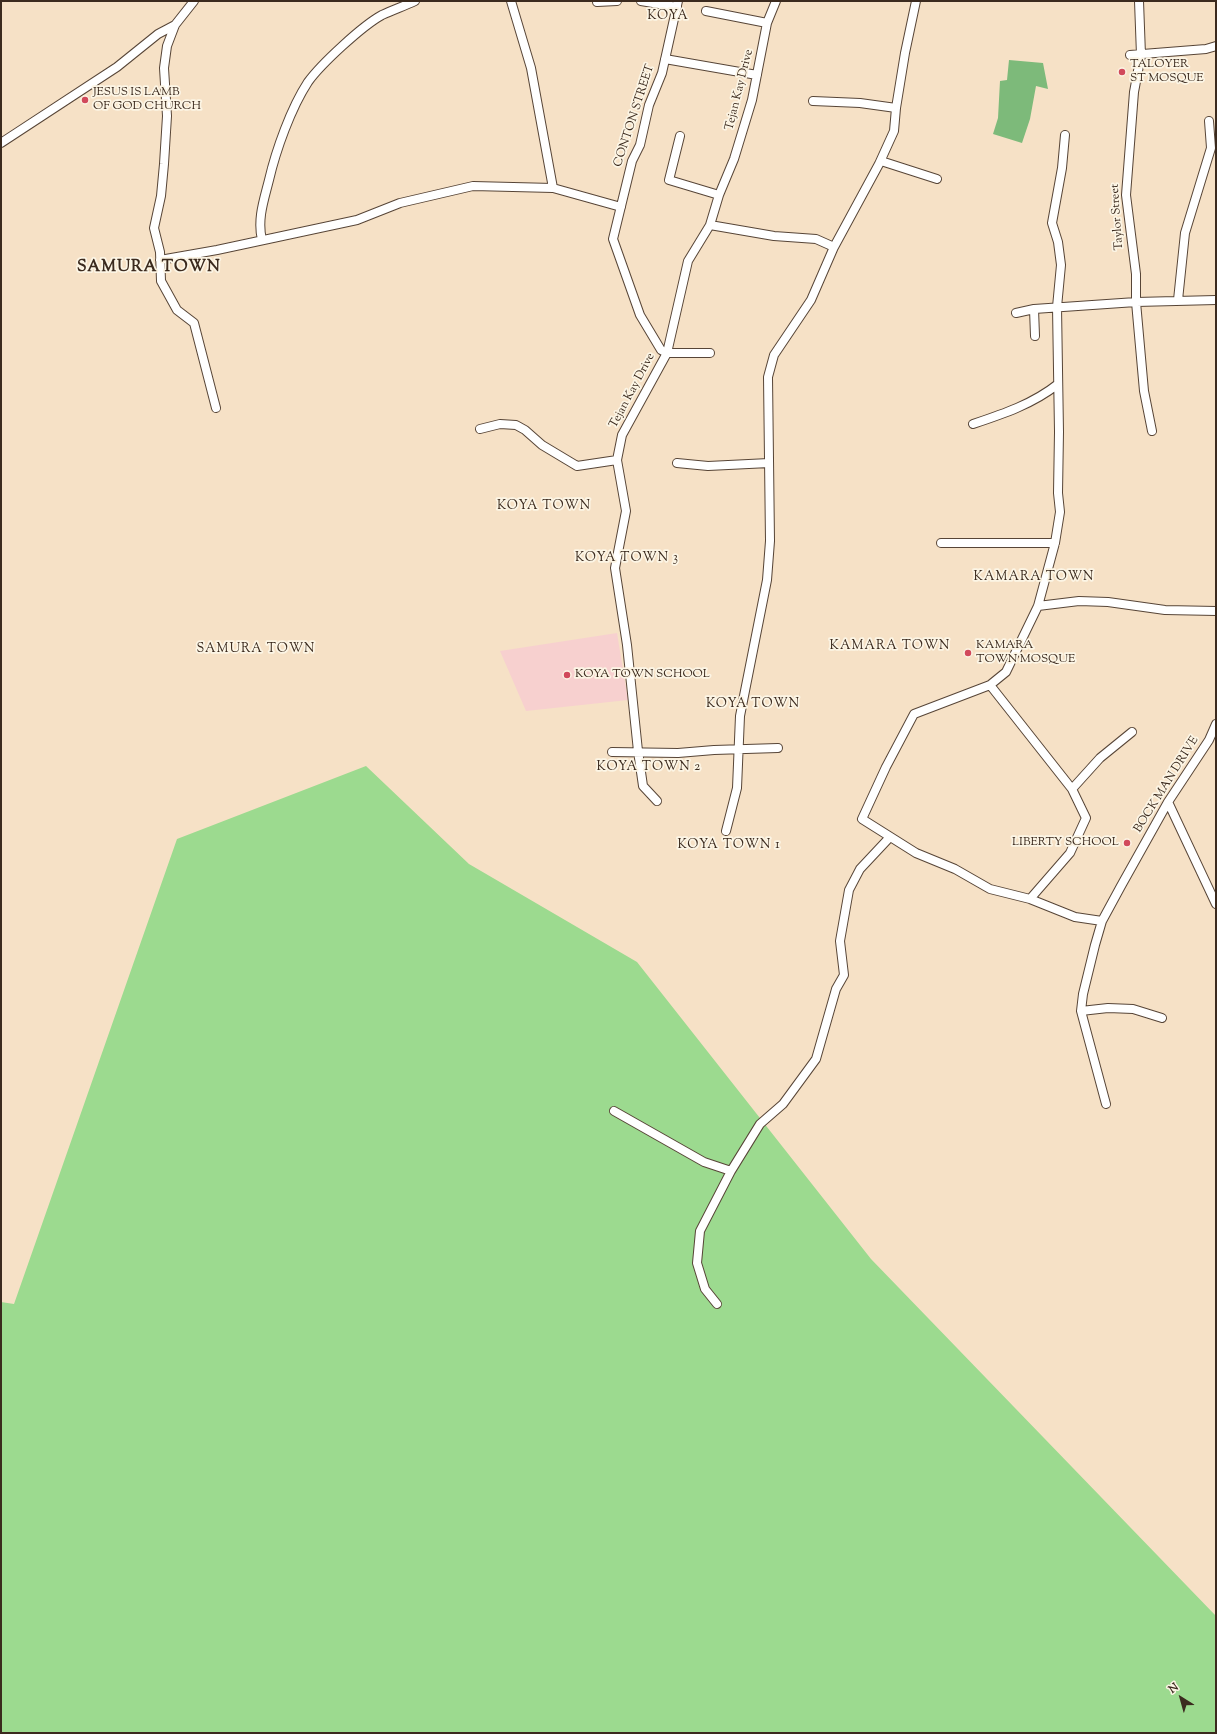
<!DOCTYPE html>
<html>
<head>
<meta charset="utf-8">
<style>
	body { margin:0 }
	#map { position:relative; width:1217px; height:1734px; overflow:hidden; background:#f6e1c6; font-family:"Sorts Mill Goudy",serif }
	canvas { display:block }
	.frame { position:absolute; inset:0; border:2px solid #3b2a1e; pointer-events:none }
	.north { position:absolute; left:1161px; top:1678px; width:40px; height:40px; -webkit-text-stroke:3px #fcf5e5; paint-order:stroke; rotate:323deg; font-size:11px; font-weight:700; line-height:16px; text-align:center; color:#3b2a1e }
	.north::after { content:''; display:block; margin:auto; width:14px; height:18px; background:#3b2a1e; clip-path:polygon(50% 0,100% 100%,50% 72%,0 100%) }
</style>
</head>
<body>
<div id="map">
<canvas width="1217" height="1734"></canvas>
<div class="frame"></div>
<div class="north">N</div>
</div>
<script>
const g = document.querySelector('canvas').getContext('2d');
g.lineJoin = 'round';
function fillPath(path, color) {
  g.fillStyle = color;
  g.fill(path, 'evenodd');
}
function strokePath(path, color, width, dash) {
  g.strokeStyle = color;
  g.lineWidth = width;
  g.lineCap = dash ? 'butt' : 'round';
  g.setLineDash(dash || []);
  g.stroke(path);
}
function label(font, color, halo, rows, align = 'center') {
  g.font = font + ' "Sorts Mill Goudy",serif';
  g.lineWidth = 3.5;
  g.setLineDash([]);
  g.textBaseline = 'middle';
  g.strokeStyle = halo;
  g.fillStyle = color;
  for (const [text, x, y, turn = 0] of rows) {
    g.save();
    g.translate(x, y);
    g.rotate((+turn || 0) * Math.PI / 180);
    g.textAlign = isNaN(turn) ? turn : align;
    if (halo) g.strokeText(text, 0, 0);
    g.fillText(text, 0, 0);
    g.restore();
  }
}
fillPath(new Path2D(`
	M617 633 628 700 526 711 500 651Z`), '#f7d0cf');
fillPath(new Path2D(`
	M366 766 469 864 637 962 871 1259 1216 1616V1733H1V1302L14 1304 177 839Z`), '#9cda8f');
fillPath(new Path2D(`
	M1009 60 1043 63 1048 89 1036 86 1030 119 1022 143 993 134 998 118 1000 81 1007 80Z`), '#7dba7a');
const minor = new Path2D(`
	M194 1 175 25 167 46 164 68 167 116 164 164 161 196 154 228 160 252 161 281 177 310 194 323 216 408
	M511 1 531 68 553 188
	M641 1 677 7
	M678 1 662 73 649 105 640 145 632 161 613 239 640 315 661 350 667 353H710
	M1139 1 1141 55 1134 92 1126 195 1136 274V302L1144 391 1152 431
	M597 2 617 1
	M706 11 767 23
	M1130 55 1206 49 1216 46
	M665 59 757 75
	M813 101 860 103 896 108
	M1065 135 1062 168 1052 223 1058 242 1061 265 1057 307 1059 432 1058 493 1060 512 1055 543 1038 606 1006 672 990 685 914 714 886 767 862 819 916 853 955 869 990 889 1030 899 1075 917 1102 921
	M680 136 669 180 719 195
	M1 143 117 67 158 34 175 25
	M881 161 937 179
	M710 225 774 236 816 239 834 247
	M262 240C257 219 264 200 269 180 276 150 291 108 308 82 321 64 362 26 382 15 393 10 404 6 415 1
	M160 260 217 250 357 220 400 203 473 186 553 188 621 207
	M1178 300 1185 233 1211 148 1209 121
	M1034 309 1035 336
	M1016 313 1034 309 1136 302 1216 300
	M973 424C1003 414 1033 404 1058 384
	M480 429 500 424 516 425 525 430 542 445 577 466 617 460
	M677 463 708 466 769 463
	M941 543H1055
	M1038 606 1079 601 1108 602 1165 610 1216 611
	M990 685 1072 789 1086 818 1070 853 1030 899
	M612 752 678 753 714 750 778 748
	M1072 789 1100 758 1132 732
	M657 801 643 786 638 751 627 645 615 568 626 511 617 460 622 435 667 353 688 261 710 225 719 195 734 159 752 100 767 23 776 1
	M1168 802 1216 904
	M726 831 737 788 740 716 767 580 770 541 768 377 774 355 811 300 834 247 879 164 894 131 896 108 905 53 916 1
	M1081 1011 1108 1008 1133 1009 1162 1018
	M1106 1104 1081 1011 1083 994 1095 945 1102 921 1121 886 1168 802 1209 740 1216 724
	M614 1111 704 1162 731 1171
	M717 1304 705 1289 697 1263 700 1231 731 1171 760 1124 783 1104 816 1059 836 989 844 975 840 941 849 890 860 869 890 837`);
strokePath(minor, '#574537', 10);
strokePath(minor, '#fff', 8);
for (const [x, y, r, color] of [
	[1122,72,4,"#d1495b"],
	[85,100,4,"#d1495b"],
	[968,653,4,"#d1495b"],
	[567,675,4,"#d1495b"],
	[1127,843,4,"#d1495b"]
]) {
  const dot = new Path2D();
  dot.arc(x, y, r, 0, 2 * Math.PI);
  g.fillStyle = color;
  g.fill(dot);
  strokePath(dot, '#fcf5e5', 1.5);
}
label('12px', '#3b2a1e', '#fcf5e5', [
	["TALOYER",1130,65],
	["ST MOSQUE",1130,79],
	["JESUS IS LAMB",93,93],
	["OF GOD CHURCH",93,107],
	["KAMARA",976,646],
	["TOWN MOSQUE",976,660],
	["KOYA TOWN SCHOOL",575,675],
	["LIBERTY SCHOOL",1119,843,"right"]
], 'left');
label('12px', '#3b2a1e', '#fcf5e5', [
	["Tejan Kay Drive",740,90,-76],
	["CONTON STREET",635,116,-72],
	["Taylor Street",1118,217,-94],
	["Tejan Kay Drive",633,391,-62],
	["BOCK MAN DRIVE",1167,785,-58]
]);
g.letterSpacing = '1px';
label('13px', '#3b2a1e', '#fcf5e5', [
	["KOYA",668,17],
	["KOYA TOWN",544,507],
	["KOYA TOWN 3",627,559],
	["KAMARA TOWN",1034,578],
	["KAMARA TOWN",890,647],
	["SAMURA TOWN",256,650],
	["KOYA TOWN",753,705],
	["KOYA TOWN 2",649,768],
	["KOYA TOWN 1",729,846]
]);
g.letterSpacing = '0px';
g.letterSpacing = '1px';
label('bold 16px', '#3b2a1e', '#fcf5e5', [
	["SAMURA TOWN",149,268]
]);
g.letterSpacing = '0px';
</script>
</body>
</html>
